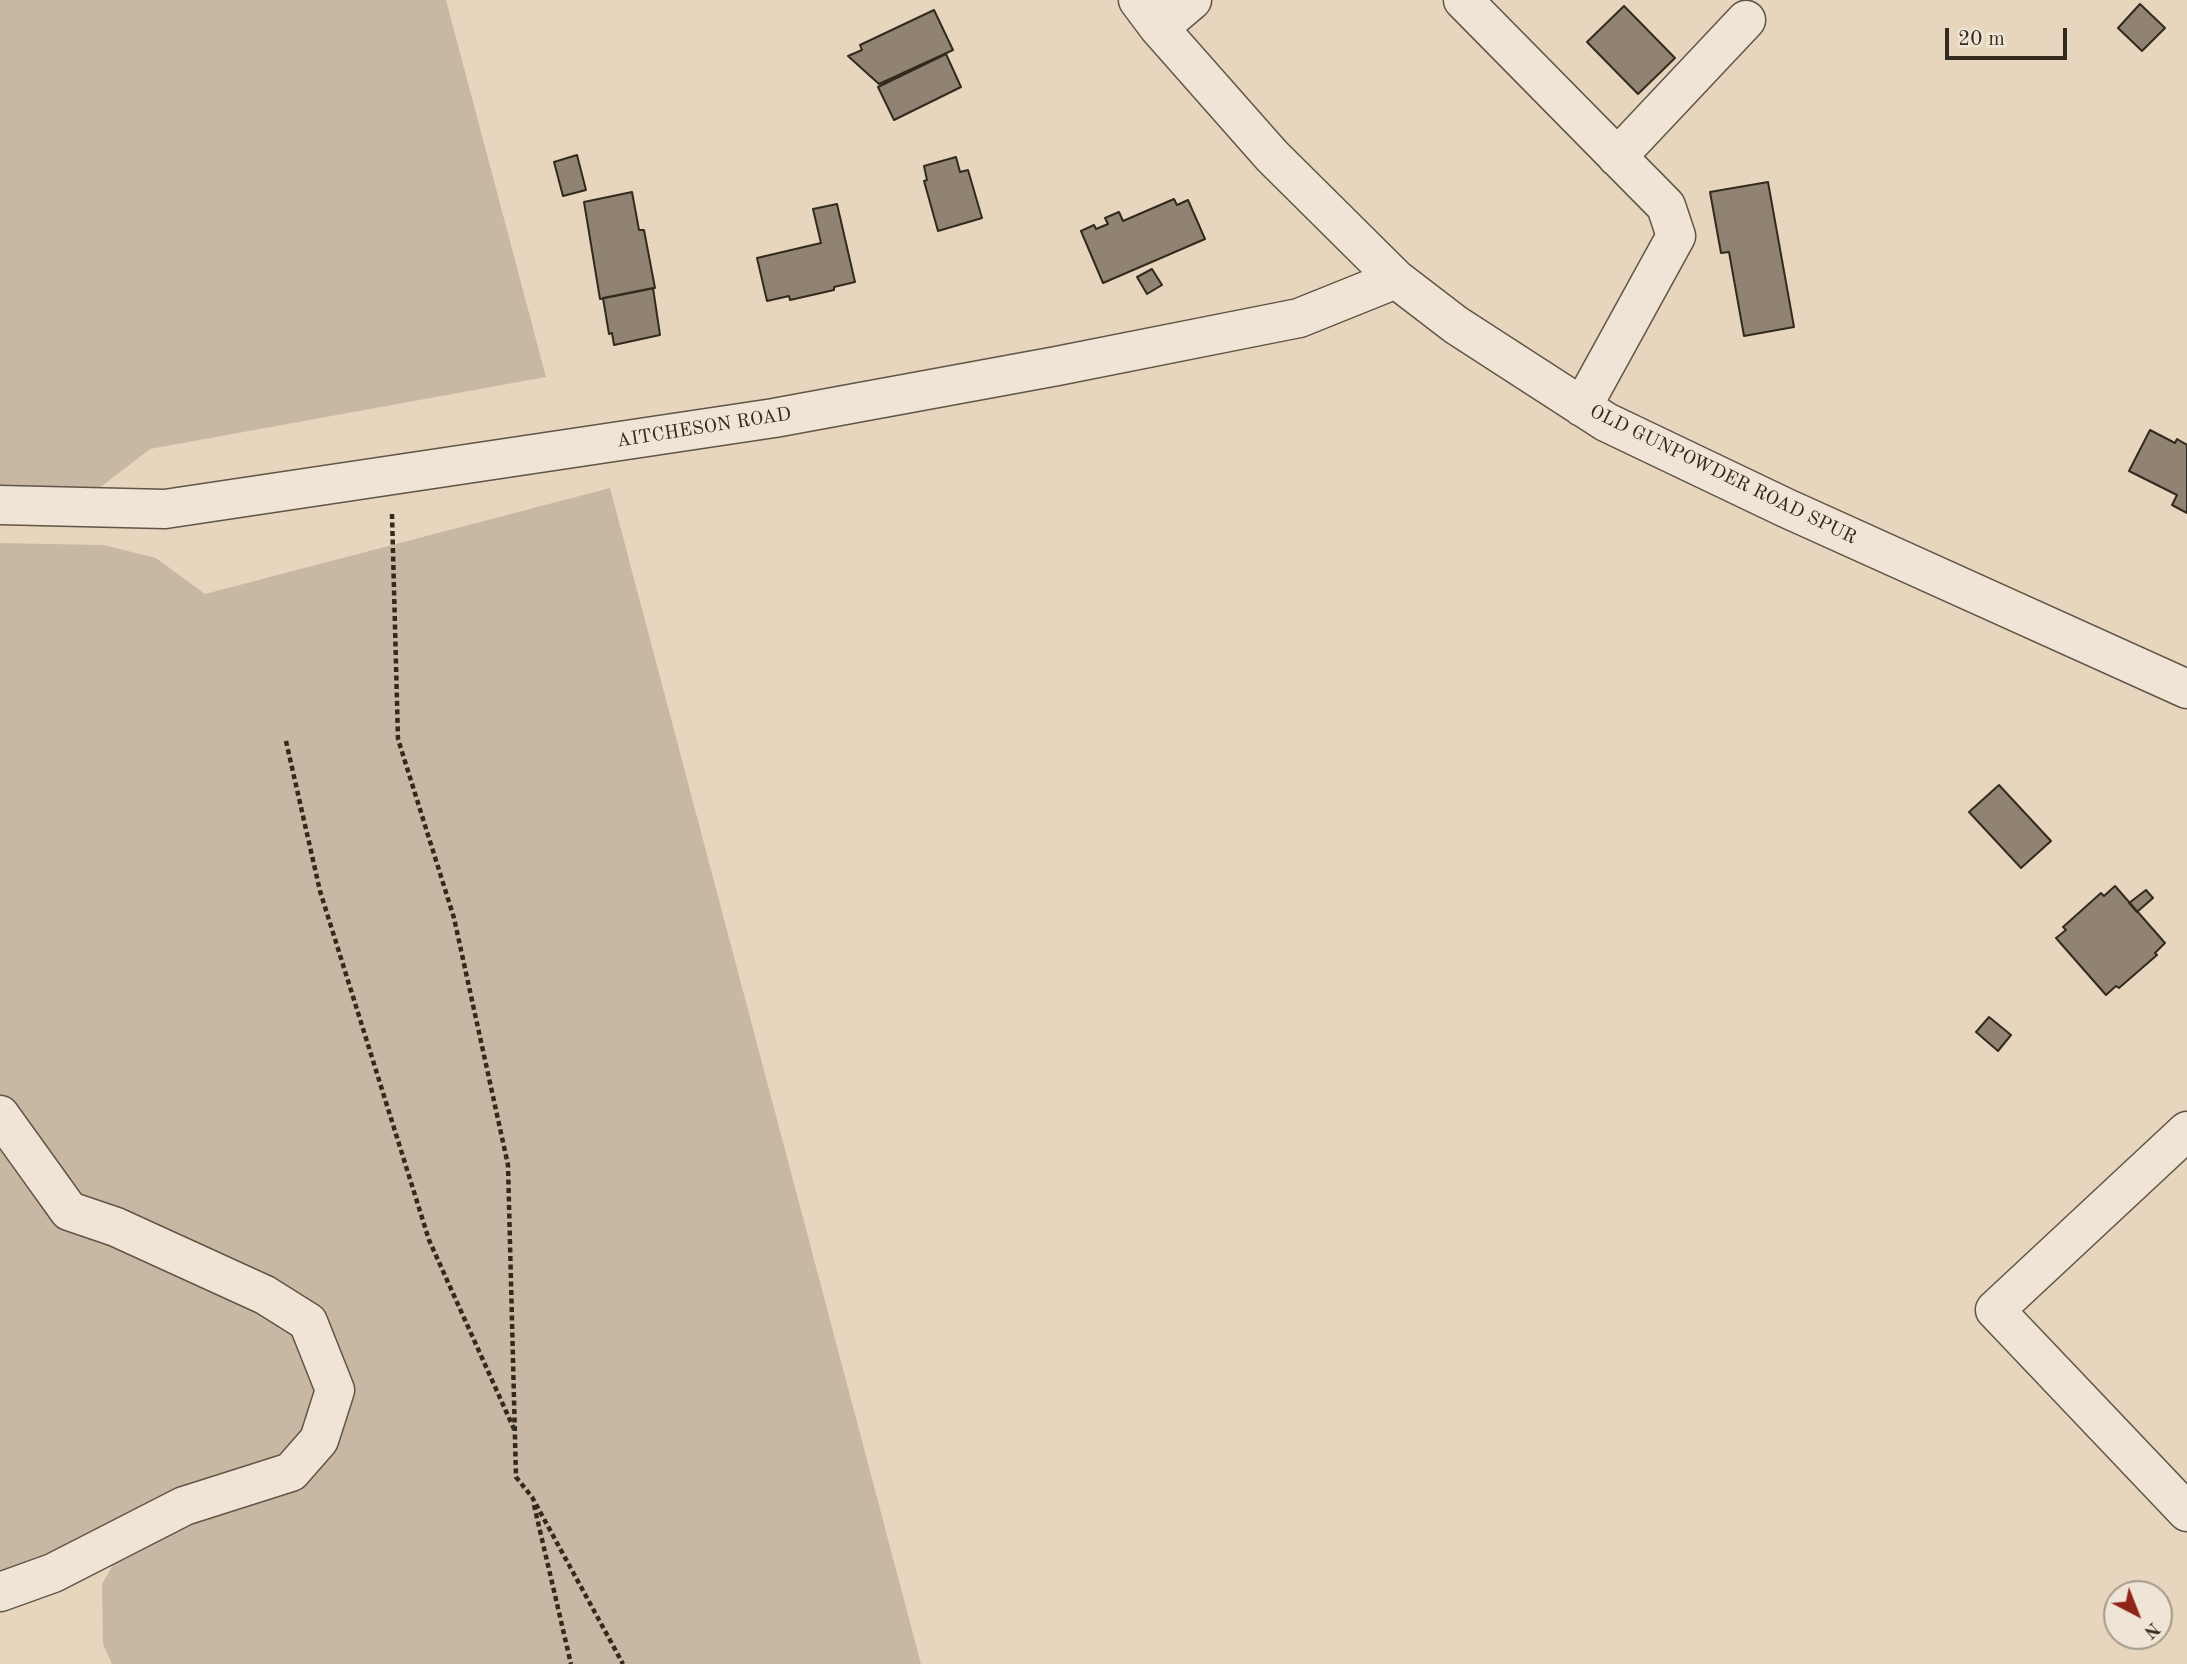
<!DOCTYPE html>
<html>
<head>
<meta charset="utf-8">
<style>
	body { margin:0 }
	#map { position:relative; width:2187px; height:1664px; overflow:hidden; background:#e7d5be; font-family:"Old Standard TT",serif }
	canvas { display:block }
	.north { position:absolute; left:2103px; top:1580px; width:70px; height:70px; box-sizing:border-box; background:#efe4d5; border:2px solid #a49a8c; border-radius:50%; rotate:138deg; font-size:19px; font-weight:700; line-height:28px; text-align:center; color:#332a1e }
	.north::after { content:''; display:block; margin:auto; width:24px; height:32px; background:#8f2418; clip-path:polygon(50% 0,100% 100%,50% 72%,0 100%) }
	.scale { position:absolute; left:1945px; top:28px; width:122px; height:32px; box-sizing:border-box; border:4px solid #332a1e; border-top:0; padding-left:9px; font-size:21px; line-height:24px; white-space:nowrap; color:#332a1e; -webkit-text-stroke:5px #efe4d5; paint-order:stroke }
</style>
</head>
<body>
<div id="map">
<canvas width="2187" height="1664"></canvas>
<div class="north">N</div>
<div class="scale">20 m</div>
</div>
<script>
const g = document.querySelector('canvas').getContext('2d');
g.lineJoin = 'round';
function fillPath(path, color) {
  g.fillStyle = color;
  g.fill(path, 'evenodd');
}
function strokePath(path, color, width, dash) {
  g.strokeStyle = color;
  g.lineWidth = width;
  g.lineCap = dash ? 'butt' : 'round';
  g.setLineDash(dash || []);
  g.stroke(path);
}
function label(font, color, halo, rows, align = 'center') {
  g.font = font + ' "Old Standard TT",serif';
  g.lineWidth = 5;
  g.setLineDash([]);
  g.textBaseline = 'middle';
  g.strokeStyle = halo;
  g.fillStyle = color;
  for (const [text, x, y, turn = 0] of rows) {
    g.save();
    g.translate(x, y);
    g.rotate((+turn || 0) * Math.PI / 180);
    g.textAlign = isNaN(turn) ? turn : align;
    if (halo) g.strokeText(text, 0, 0);
    g.fillText(text, 0, 0);
    g.restore();
  }
}
fillPath(new Path2D(`
	M0 0H446L546 377 150 449 98 489 0 488Z
	M610 488 921 1664H112L103 1644 102 1584 120 1553 0 1599V543L103 545 156 558 205 594Z`), '#c8b8a3');
const building = new Path2D(`
	M2140 4 2165 28 2142 51 2118 28Z
	M1624 6 1675 58 1638 94 1587 42Z
	M934 10 953 50 879 84 848 56 862 50 860 45Z
	M946 54 961 87 894 120 878 87Z
	M577 155 586 190 563 196 554 162Z
	M956 157 960 172 968 170 982 218 938 231 924 181 927 180 924 166Z
	M1768 182 1794 327 1744 336 1729 252 1721 253 1710 192Z
	M632 192 639 230H644L655 288 600 299 584 202Z
	M1174 199 1177 205 1188 200 1205 239 1103 283 1081 231 1094 225 1096 229 1108 224 1105 218 1119 212 1123 221Z
	M837 204 855 282 834 287V290L790 300 789 296 767 301 757 258 821 243 813 209Z
	M1152 269 1162 285 1147 294 1137 277Z
	M653 288 660 335 614 345 612 333 609 334 603 298Z
	M2150 430 2175 443 2177 439 2187 445V513L2172 505 2177 495 2129 471Z
	M1999 785 2051 841 2021 868 1969 812Z
	M2115 886 2165 943 2155 953 2157 955 2119 988 2116 986 2106 995 2056 938 2066 930 2063 927 2101 893 2104 896Z
	M2146 890 2153 898 2137 912 2129 903Z
	M1989 1017 2011 1035 1998 1051 1976 1032Z`);
fillPath(building, '#918371');
strokePath(building, '#332a1e', 2);
const minor = new Path2D(`
	M1138 0 1159 28 1272 156 1396 279 1456 325 1606 422 1786 508 2187 689
	M1463 0 1666 206 1676 236 1582 407
	M1159 28 1192 0
	M1617 157 1746 20
	M0 505 165 509 774 418 1057 366 1299 318 1396 279
	M0 1115 69 1211 116 1227 265 1295 308 1322 335 1390 319 1440 291 1472 184 1506 53 1573 0 1592
	M2187 1131 1995 1310 2187 1512`);
strokePath(minor, '#605546', 41);
strokePath(new Path2D(`
	M392 514 398 739 454 918 508 1165 516 1477 532 1497 623 1664
	M286 741 320 891 429 1240 514 1429
	M534 1505 571 1664`), '#332a1e', 4.5, [5, 3.5]);
strokePath(minor, '#efe4d5', 38);
label('19px', '#332a1e', '#efe4d5', [
	["AITCHESON ROAD",704,428,-9],
	["OLD GUNPOWDER ROAD SPUR",1723,475,26]
]);
</script>
</body>
</html>
